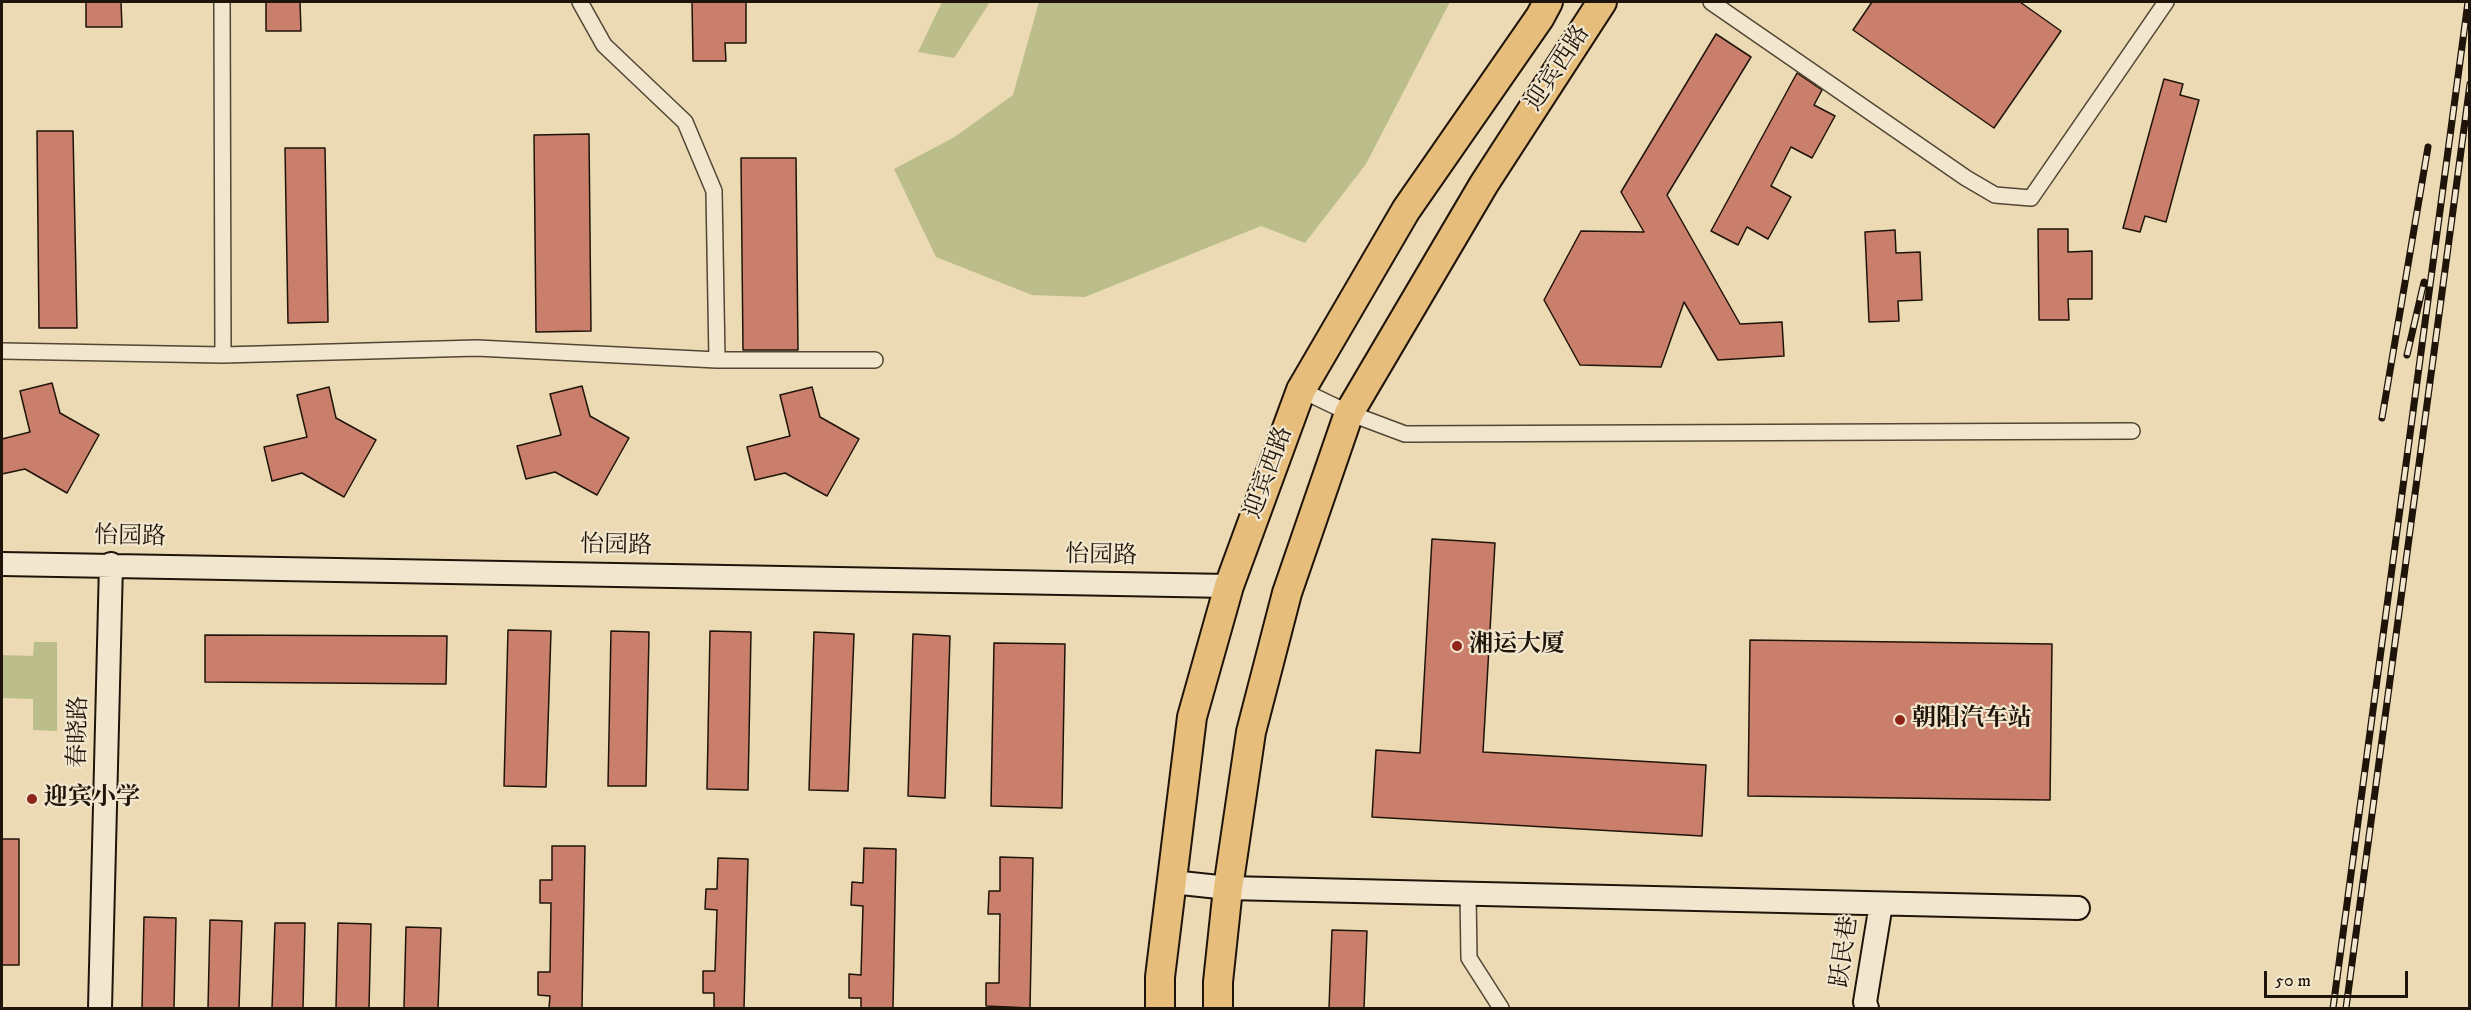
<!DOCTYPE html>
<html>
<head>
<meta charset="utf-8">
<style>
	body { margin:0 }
	#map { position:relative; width:2471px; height:1010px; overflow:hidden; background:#ebdab3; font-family:"IM FELL DW Pica",serif }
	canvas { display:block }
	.frame { position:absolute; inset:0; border:3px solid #1f1409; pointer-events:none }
	.scale { position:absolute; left:2264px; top:971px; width:144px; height:27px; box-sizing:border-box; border:3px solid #1f1409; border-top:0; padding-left:8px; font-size:18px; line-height:21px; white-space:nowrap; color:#1f1409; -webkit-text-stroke:4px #f2e7ce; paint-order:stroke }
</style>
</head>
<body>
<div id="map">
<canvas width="2471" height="1010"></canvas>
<div class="frame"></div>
<div class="scale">50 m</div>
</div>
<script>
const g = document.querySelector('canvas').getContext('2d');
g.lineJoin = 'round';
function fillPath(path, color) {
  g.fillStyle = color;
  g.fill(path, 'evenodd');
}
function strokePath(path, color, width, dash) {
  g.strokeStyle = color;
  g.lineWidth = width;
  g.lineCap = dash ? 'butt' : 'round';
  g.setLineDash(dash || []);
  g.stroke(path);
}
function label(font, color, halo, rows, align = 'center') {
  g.font = font + ' "IM FELL DW Pica","Noto Serif SC",serif';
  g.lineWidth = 4.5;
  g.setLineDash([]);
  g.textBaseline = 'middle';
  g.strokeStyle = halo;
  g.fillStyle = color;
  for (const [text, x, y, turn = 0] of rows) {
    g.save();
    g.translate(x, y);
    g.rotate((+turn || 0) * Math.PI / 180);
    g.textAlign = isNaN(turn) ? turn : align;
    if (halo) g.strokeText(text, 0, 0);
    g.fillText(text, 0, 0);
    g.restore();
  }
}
fillPath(new Path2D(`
	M942 2H990L954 58 918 52Z
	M1039 2H1450L1366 164 1305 243 1261 226 1085 297 1032 295 936 257 894 169 953 138 1013 95Z
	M34 642H57V731L33 730V699L2 698V655L33 656Z`), '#bbbe8a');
const building = new Path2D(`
	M86 2H121L122 27H86Z
	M266 2H300L301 31H266Z
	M692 2H746V43H725L726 61H693Z
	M1872 2H2020L2061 31 1994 128 1853 30Z
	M1716 34 1751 57 1667 195 1740 324 1782 322 1784 356 1718 360 1684 302 1661 367 1580 365 1544 300 1581 231 1644 232 1621 192Z
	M1797 73 1822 90 1814 105 1835 116 1812 158 1791 147 1771 186 1791 197 1768 239 1747 227 1738 245 1711 231Z
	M2164 79 2183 84 2180 95 2199 100 2166 222 2145 216 2140 232 2123 228Z
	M37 131H73L77 328H39Z
	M589 134 591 331 536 332 534 135Z
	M285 148H325L328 322 288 323Z
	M741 158H796L798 350H743Z
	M2038 229H2068V252L2092 251V299H2068L2069 320H2039Z
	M1895 230 1896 253 1920 252 1922 300 1898 301 1899 321 1869 322 1865 232Z
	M52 383 60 413 99 435 67 493 25 469 2 474V439L30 432 20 391Z
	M582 386 590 416 629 438 597 495 555 472 526 479 517 446 561 435 550 394Z
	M329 387 336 418 376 440 344 497 302 473 272 481 264 447 307 437 297 395Z
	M812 387 820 417 859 439 827 496 785 473 755 480 747 447 790 436 780 395Z
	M1432 539 1495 543 1483 752 1706 765 1702 836 1372 817 1376 750 1420 753Z
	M508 630 551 631 546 787 504 786Z
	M611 631 649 632 646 786H608Z
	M710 631 751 632 748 790 707 789Z
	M814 632 854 634 848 791 809 790Z
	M913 634 950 636 945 798 908 796Z
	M205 635 447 636 446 684 205 682Z
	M1750 640 2052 644 2050 800 1748 796Z
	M994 643 1065 644 1062 808 991 806Z
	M2 839H19V965H2Z
	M552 846H585L582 1008H549L550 996 538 995V972H550L551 903H540V880H552Z
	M864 848 896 849 893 1008H861V998H849V974L861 975 863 906 851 905 852 882 863 883Z
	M1000 857 1033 858 1030 1008 986 1006V983H999L1000 914H988L989 891H1000Z
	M718 858 748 859 744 1008H714V993H703V971H715L717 910 705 909 706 889H717Z
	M144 917 176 918 174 1008H142Z
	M210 920 242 921 239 1008H208Z
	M275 923H305L303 1008H272Z
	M338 923 371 924 369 1008H336Z
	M406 927 441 928 438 1008H404Z
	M1332 930 1367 931 1364 1008H1329Z`);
fillPath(building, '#c97f6b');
strokePath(building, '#1f1409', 1.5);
const street = new Path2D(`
	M222 2 223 355 477 348 717 360
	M580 2 604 45 685 122 714 191 717 360H875
	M1711 2 1966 178 1995 195 2031 198 2166 2
	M2 351 223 355
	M1301 390 1349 413 1405 434 2132 431
	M1468 893 1469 958 1501 1008`);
const secondary = new Path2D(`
	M2 564 1229 586
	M1172 882 1228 888 2078 908
	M100 1008 111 564
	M1867 1008 1865 1002 1881 904`);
const highway = new Path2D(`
	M1160 1008V977L1192 717 1229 586 1301 390 1406 210 1540 17 1548 2
	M1218 1008V982L1228 888 1251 732 1287 593 1349 413 1484 184 1602 2`);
strokePath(street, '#524634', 18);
strokePath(secondary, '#1f1409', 26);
strokePath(highway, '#1f1409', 32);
strokePath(street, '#f2e7ce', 15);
strokePath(secondary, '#f2e7ce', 22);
strokePath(highway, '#e6bd7a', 28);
const rail = new Path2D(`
	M2407 355 2424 282
	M2382 418 2428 147
	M2333 1008 2468 2
	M2346 1008 2470 84`);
strokePath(rail, '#1f1409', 7);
strokePath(rail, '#f2e7ce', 4.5, [14]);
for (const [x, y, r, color] of [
	[1457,646,6,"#8f2418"],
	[1900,720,6,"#8f2418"],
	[32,799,6,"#8f2418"]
]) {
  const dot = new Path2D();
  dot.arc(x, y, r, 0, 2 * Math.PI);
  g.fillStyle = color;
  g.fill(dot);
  strokePath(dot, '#f2e7ce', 2);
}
label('24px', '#1f1409', '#f2e7ce', [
	["迎宾西路",1559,69,-57],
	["迎宾西路",1270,473,-70],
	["怡园路",130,538,1],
	["怡园路",616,547,1],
	["怡园路",1101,557,1],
	["春晓路",80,732,-89],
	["跃民巷",1846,952,-82]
]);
label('bold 24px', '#1f1409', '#f2e7ce', [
	["湘运大厦",1469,646],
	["朝阳汽车站",1912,720],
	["迎宾小学",44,799]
], 'left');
</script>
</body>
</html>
